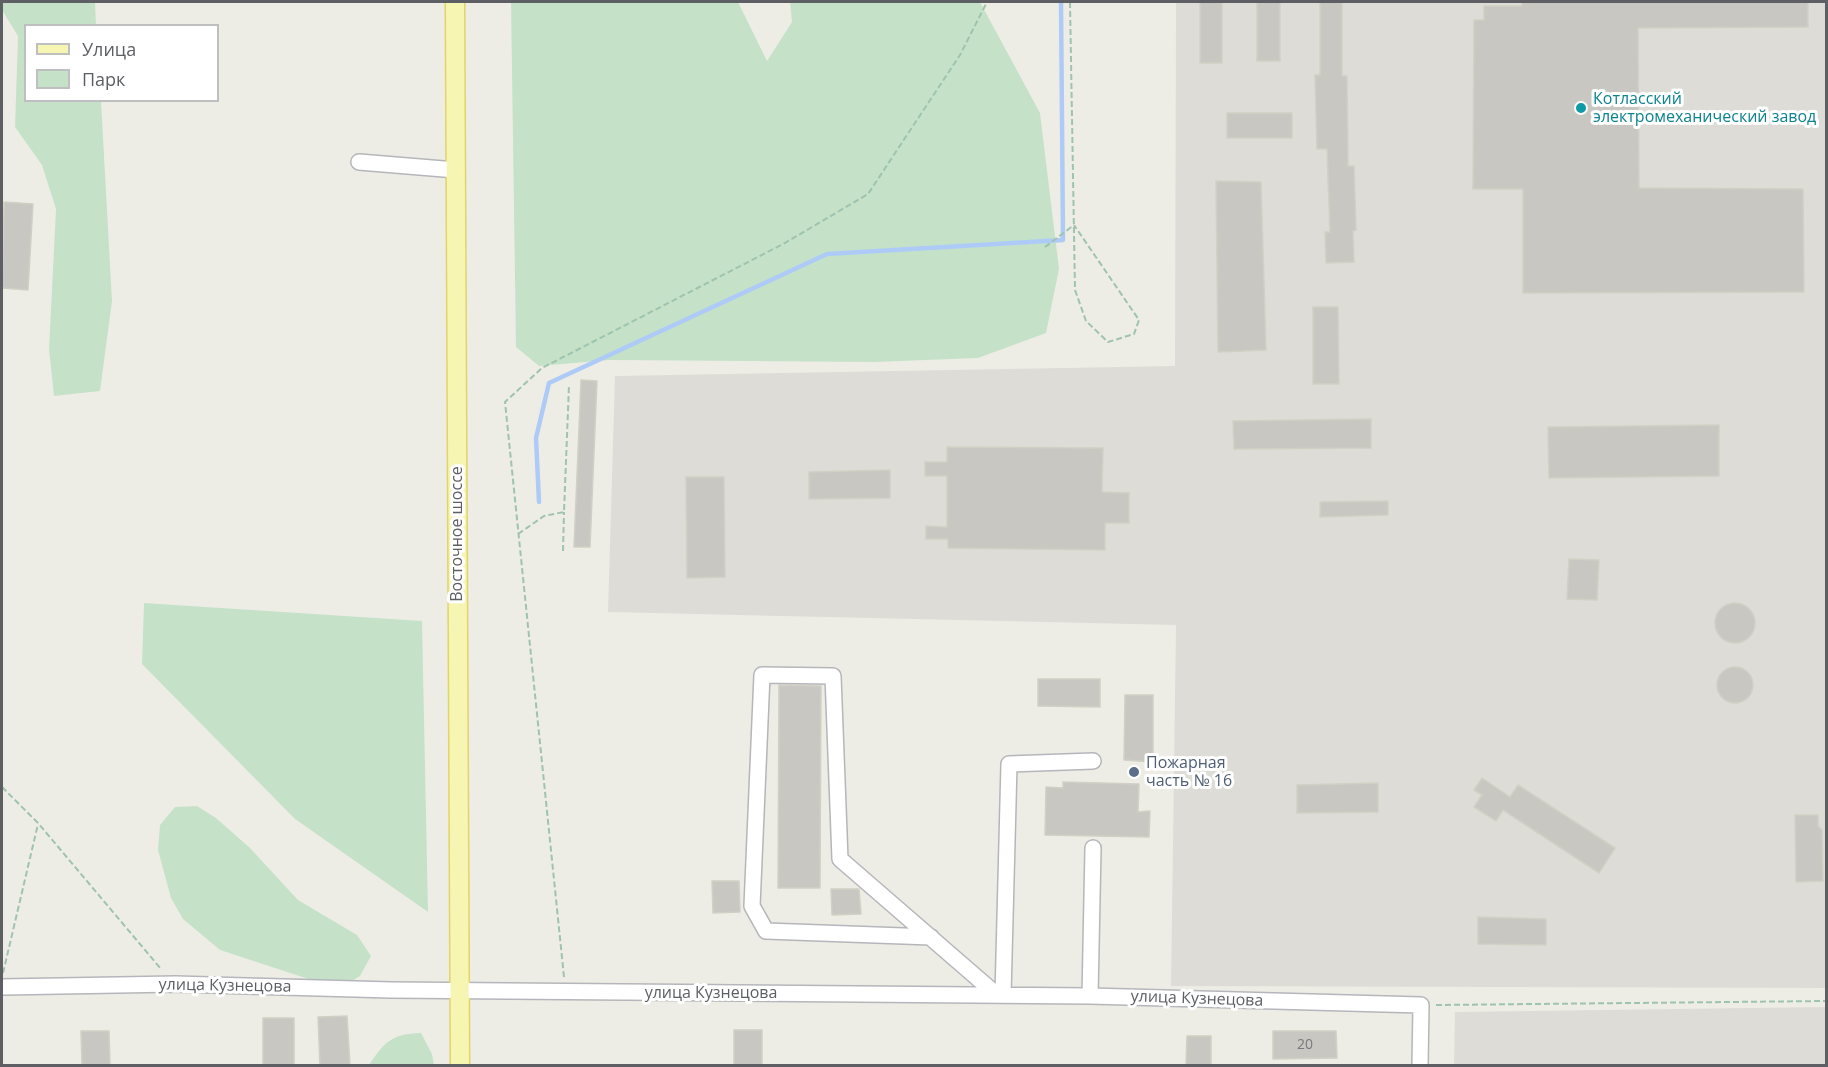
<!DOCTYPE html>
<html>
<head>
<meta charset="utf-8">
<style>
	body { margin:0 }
	#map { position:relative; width:1828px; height:1067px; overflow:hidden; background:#eeede5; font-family:"Open Sans",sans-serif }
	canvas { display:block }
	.frame { position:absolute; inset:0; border:3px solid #5d5f64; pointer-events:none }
	.legend { position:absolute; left:24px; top:24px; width:195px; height:78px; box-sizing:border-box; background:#fff; border:2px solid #bebfc1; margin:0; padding:8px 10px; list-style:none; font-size:18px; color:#5d5f64 }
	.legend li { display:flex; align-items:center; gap:12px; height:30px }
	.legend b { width:30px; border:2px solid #bebfc1 }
</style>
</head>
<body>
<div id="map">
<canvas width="1828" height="1067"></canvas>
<div class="frame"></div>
<ul class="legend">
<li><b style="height:8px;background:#f6f5b2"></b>Улица</li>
<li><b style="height:16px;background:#c5e2c9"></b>Парк</li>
</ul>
</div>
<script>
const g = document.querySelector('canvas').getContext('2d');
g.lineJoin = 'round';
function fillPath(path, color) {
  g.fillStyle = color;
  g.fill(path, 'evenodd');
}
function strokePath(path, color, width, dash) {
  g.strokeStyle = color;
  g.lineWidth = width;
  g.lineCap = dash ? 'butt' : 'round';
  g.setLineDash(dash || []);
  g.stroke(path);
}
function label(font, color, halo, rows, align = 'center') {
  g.font = font + ' "Open Sans",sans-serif';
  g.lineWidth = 6;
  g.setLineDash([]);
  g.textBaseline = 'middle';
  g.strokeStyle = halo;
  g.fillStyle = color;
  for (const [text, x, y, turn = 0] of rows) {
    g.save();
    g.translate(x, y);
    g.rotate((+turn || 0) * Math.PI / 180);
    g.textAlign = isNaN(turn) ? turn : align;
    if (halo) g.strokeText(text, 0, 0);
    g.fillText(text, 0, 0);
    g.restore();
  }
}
fillPath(new Path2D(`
	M1176 2H1826V988L1171 986 1176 625 608 612 615 376 1175 366Z
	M1826 1007V1065H1454L1455 1012Z`), '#dddcd7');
fillPath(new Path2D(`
	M2 2H95L96 25 26 26V100L101 101 112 301 100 391 54 396 49 349 56 209 42 165 15 127 18 36 2 10Z
	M511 2H738L767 61 792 22 790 2H980L1040 113 1059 269 1046 333 978 358 874 362 609 360 539 366 516 347Z
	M144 603 422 621 428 912 295 819 142 664Z
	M197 806 216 818 250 848 298 900 357 935 371 956 360 976 339 989 220 950 183 919 171 898 158 850 160 825 175 807Z
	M421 1033 432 1054 434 1065H369C385 1041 392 1034 421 1033Z`), '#c5e2c9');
strokePath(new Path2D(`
	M539 502 536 438 549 383 827 254 1063 240 1061 2`), '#adcbf6', 4.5);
const building = new Path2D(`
	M1200 2H1222V63H1200Z
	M1257 2H1280V61H1257Z
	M1320 2H1342V76H1347L1348 166H1354L1356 230 1353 231 1354 262 1326 263 1325 232H1330L1327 149H1317L1315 75H1320Z
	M1522 2H1808V27L1638 28 1639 188 1803 189 1804 292 1523 293V189H1473L1474 20H1484V6H1522Z
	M1227 113H1292V138H1227Z
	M1216 181 1261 182 1266 350 1218 352Z
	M4 202 33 204 28 290 2 288Z
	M1313 307H1338L1339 384H1313Z
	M581 380 597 381 590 547H574Z
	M1371 419V448L1234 449 1233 421Z
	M1719 425V476L1549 478 1548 427Z
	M947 447 1103 448 1102 492 1129 493V523H1105V550L948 548V539H926V526L947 527V476H925V462H947Z
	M890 470V498L809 499V472Z
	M686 477H724L725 577 687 578Z
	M1388 501V515L1320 517V502Z
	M1569 559 1599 560 1597 600 1567 599Z
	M1715 623a20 20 0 1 1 40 0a20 20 0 1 1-40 0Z
	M1717 685a18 18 0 1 1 36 0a18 18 0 1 1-36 0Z
	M1038 679H1100V707L1038 706Z
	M779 685 821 686 820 888H778Z
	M1125 695H1153V762L1124 760Z
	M1482 778 1510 797 1518 785 1615 848 1599 873 1503 810 1496 821 1474 807 1482 795 1474 790Z
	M1063 782 1139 784 1138 812 1150 811 1149 837 1045 835 1046 787 1063 788Z
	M1378 783V812L1297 813V785Z
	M1795 815H1818V826L1822 830 1823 881 1796 882Z
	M712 881H739L740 912 713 913Z
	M831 889H859L861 914 832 915Z
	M1478 917 1546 919V945L1478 944Z
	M347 1016 350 1065H320L318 1017Z
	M263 1018H294V1065H263Z
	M734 1030H762V1065H734Z
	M81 1031H109L110 1065H82Z
	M1273 1031H1336L1337 1058 1273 1059Z
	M1187 1036H1211V1065H1186Z`);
fillPath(building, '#c9c7c2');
strokePath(building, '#d2d0c4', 1.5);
const minor = new Path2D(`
	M359 162 456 170
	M931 937 766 931 752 906 762 675 833 676 840 859 997 995
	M2 987 175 984 391 990 1090 996 1421 1005 1420 1066
	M1003 995 1009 764 1093 761
	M1090 996 1093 848`);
const major = new Path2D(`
	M455 2 460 1066`);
strokePath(minor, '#b5b6bb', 18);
strokePath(major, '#e2d36a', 21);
strokePath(new Path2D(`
	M1070 2 1075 290 1086 321 1108 342 1134 334 1139 320 1074 225
	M1045 247 1074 225
	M518 534 544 516 564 512 569 385
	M563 551 564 512
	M2 787 38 823 161 969
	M3 973 38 824
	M564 977 505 402 542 368 785 243 868 194 960 55 987 2
	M1436 1005 1826 1001`), '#9ec3ae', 2, [6, 3]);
strokePath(minor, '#fff', 15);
strokePath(major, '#f6f5b2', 18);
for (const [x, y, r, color] of [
	[1581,108,6,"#0f9aa8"],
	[1134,772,6,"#5c6f8a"]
]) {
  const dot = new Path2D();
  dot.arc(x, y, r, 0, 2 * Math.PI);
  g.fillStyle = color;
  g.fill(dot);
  strokePath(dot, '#fff', 2);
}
label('14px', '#78797c', null, [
	["20",1305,1045]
]);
label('16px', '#0d838f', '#fff', [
	["Котласский",1593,99],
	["электромеханический завод",1593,117]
], 'left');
label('16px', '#5d5f64', '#fff', [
	["Восточное шоссе",457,534,-90],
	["улица Кузнецова",225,986,1],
	["улица Кузнецова",711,993],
	["улица Кузнецова",1197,999,2]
]);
label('16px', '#4e5e75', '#fff', [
	["Пожарная",1146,763],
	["часть № 16",1146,781]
], 'left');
</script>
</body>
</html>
